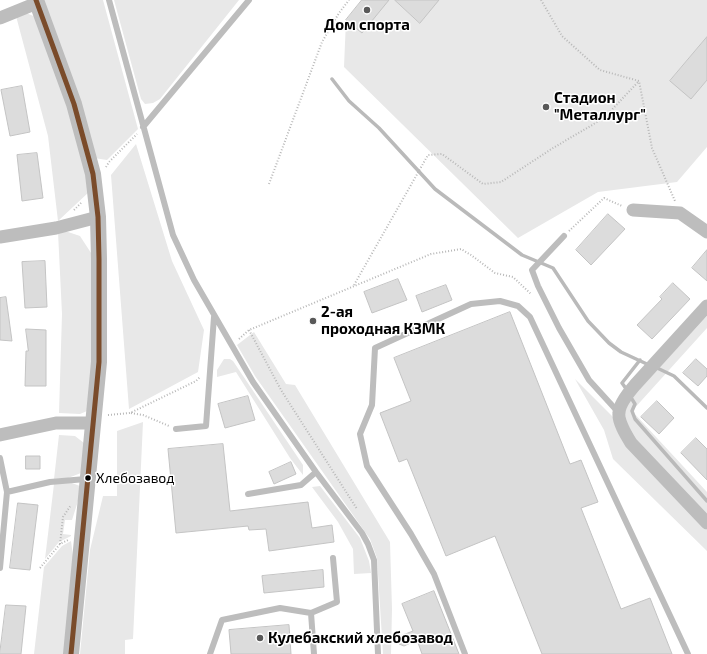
<!DOCTYPE html>
<html>
<head>
<meta charset="utf-8">
<style>
	body { margin:0 }
	canvas { display:block; background:#fff }
</style>
</head>
<body>
<canvas width="707" height="654"></canvas>
<script>
const g = document.querySelector('canvas').getContext('2d');
g.lineJoin = 'round';
function fillPath(path, color) {
  g.fillStyle = color;
  g.fill(path, 'evenodd');
}
function strokePath(path, color, width, dash) {
  g.strokeStyle = color;
  g.lineWidth = width;
  g.lineCap = dash ? 'butt' : 'round';
  g.setLineDash(dash || []);
  g.stroke(path);
}
function label(font, color, halo, rows, align = 'center') {
  g.font = font + ' "Exo 2",sans-serif';
  g.lineWidth = 3;
  g.setLineDash([]);
  g.textBaseline = 'middle';
  g.strokeStyle = halo;
  g.fillStyle = color;
  for (const [text, x, y, turn = 0] of rows) {
    g.save();
    g.translate(x, y);
    g.rotate((+turn || 0) * Math.PI / 180);
    g.textAlign = isNaN(turn) ? turn : align;
    if (halo) g.strokeText(text, 0, 0);
    g.fillText(text, 0, 0);
    g.restore();
  }
}
fillPath(new Path2D(`
	M42 0H103L138 129 107 160 94 158Z
	M114 0H239L160 99 153 103 145 104 141 99Z
	M362 0H707V147L677 182 598 192 518 238 344 67 346 20Z
	M26 13 36 17 67 106 88 180 89 192 58 221 48 136 16 16Z
	M136 144 172 261 204 330 198 372 129 409 111 175Z
	M58 232H68L80 236 93 256 92 359 87 411 80 414 59 413 62 314Z
	M707 316V328L632 411 707 492V516L635 440 627 426 625 412 629 400Z
	M254 332 286 384 295 385 390 542 392 609 391 654H383L377 558 370 539 255 376 237 345Z
	M224 359H230L233 361 303 465V475L290 458 236 372 217 377V370Z
	M575 379 614 418 630 449 707 530V551L613 459 604 430Z
	M143 422 133 639 125 640V654H80L90 550 103 496H117V431Z
	M59 435 75 436 84 443 81 473 68 478 54 479Z
	M69 482 80 486 78 501 72 520H65L63 534 71 535V536L59 542 45 559 54 484Z
	M320 486 360 538 369 561 371 573 354 574 353 549 338 522 312 487Z
	M71 541 73 556 64 654H34L44 567 62 546Z`), '#e8e8e8');
strokePath(new Path2D(`
	M332 79 349 101 379 128 435 189 522 255 553 268 588 321 609 343 621 352 649 365
	M655 367 674 376 707 408
	M627 390 622 383 640 360
	M630 396 635 404 632 411 635 419 707 501`), '#bababa', 3.5);
const building = new Path2D(`
	M362 0H389L362 33 346 20Z
	M395 0H439L420 23Z
	M707 37V80L691 99 670 81Z
	M22 86 30 132 10 136 1 90Z
	M37 153 43 198 22 201 17 155Z
	M608 214 625 229 591 265 576 250Z
	M707 250V281L692 268Z
	M45 261 47 307 25 308 22 262Z
	M398 279 407 300 372 313 364 292Z
	M673 283 690 299 652 339 637 325 662 299 660 297Z
	M446 285 452 300 422 312 416 296Z
	M6 297 12 341 0 340V298Z
	M510 312 570 464 581 460 598 502 581 508 621 609 650 598 672 654H542L495 536 446 556 407 459 399 462 380 413 411 401 394 358Z
	M26 329 46 330V386H25L26 351H28Z
	M696 359 707 369V376L698 386 683 373Z
	M248 396 255 420 225 428 218 404Z
	M657 401 674 418 659 434 641 417Z
	M696 438 707 449V480L681 453Z
	M223 444 230 511 308 502 312 528 332 525 334 542 269 551 266 529 249 530 248 526 176 533 168 449Z
	M26 456H40V469H26Z
	M291 462 296 474 274 484 269 472Z
	M18 503 38 505 30 570 10 568Z
	M323 570 324 587 264 593 262 576Z
	M434 591 459 654H422L417 640 404 646 399 644V638L400 636 413 631 402 604Z
	M6 605 26 606 21 654H0Z
	M289 625 291 654H231L229 630Z`);
fillPath(building, '#dcdcdc');
strokePath(building, '#c4c4c4', 1);
strokePath(new Path2D(`
	M541 0 562 36 600 70 639 81 652 148 675 201
	M106 167 109 162 137 134
	M269 184 322 42 339 13 349 0
	M74 210 82 202
	M569 231 604 198 622 206
	M354 285 428 155 442 154 483 184 501 182 553 148 604 118 639 81
	M249 330 281 390 357 509
	M239 339 249 330 431 254 461 249 471 255 495 273 513 277 531 294
	M131 413 143 415 169 426
	M108 415 130 413 196 381 200 377
	M60 544 63 517 71 505
	M40 568 60 544 68 540`), '#b8b8b8', 2, [1, 2]);
strokePath(new Path2D(`
	M109 0 173 235 194 280 253 382 316 472 362 533 368 544 374 560 378 654
	M143 127 249 0
	M564 236 532 270 538 286 559 328 589 380 619 413
	M176 429 206 426 214 317
	M0 458 7 492 0 568
	M7 492 50 482 86 479
	M248 494 301 485 316 472
	M210 654 222 620 280 608 311 613
	M314 654 311 613 337 602 333 558
	M465 654 434 574 411 534 367 466 360 434 372 405 375 348 471 304 500 301 518 306 530 317 688 654`), '#bdbdbd', 6);
strokePath(new Path2D(`
	M0 18 37 3
	M633 210 680 213 707 232
	M0 237 56 228 98 217
	M707 306 635 385C629 392 619 404 619 413 618 422 626 435 631 443L707 523
	M0 435 56 423H93`), '#bdbdbd', 13);
strokePath(new Path2D(`
	M36 0 74 104 93 174 98 217 99 259V362L71 654`), '#bdbdbd', 16);
strokePath(new Path2D(`
	M36 0 74 104 93 174 98 217 99 259V362L71 654`), '#7a4b2a', 5);
for (const [x, y, r, color] of [
	[367,10,4,"#595959"],
	[546,107,4,"#595959"],
	[313,321,4,"#595959"],
	[88,478,3.5,"#000"],
	[260,638,4,"#595959"]
]) {
  const dot = new Path2D();
  dot.arc(x, y, r, 0, 2 * Math.PI);
  g.fillStyle = color;
  g.fill(dot);
  strokePath(dot, '#fff', 1.5);
}
label('14px', '#000', '#fff', [
	["Хлебозавод",96,478]
], 'left');
label('bold 15px', '#000', '#fff', [
	["Дом спорта",367,25,"center"],
	["Стадион",554,98],
	["\"Металлург\"",554,115],
	["2-ая",321,312],
	["проходная КЗМК",321,329],
	["Кулебакский хлебозавод",268,638]
], 'left');
</script>
</body>
</html>
